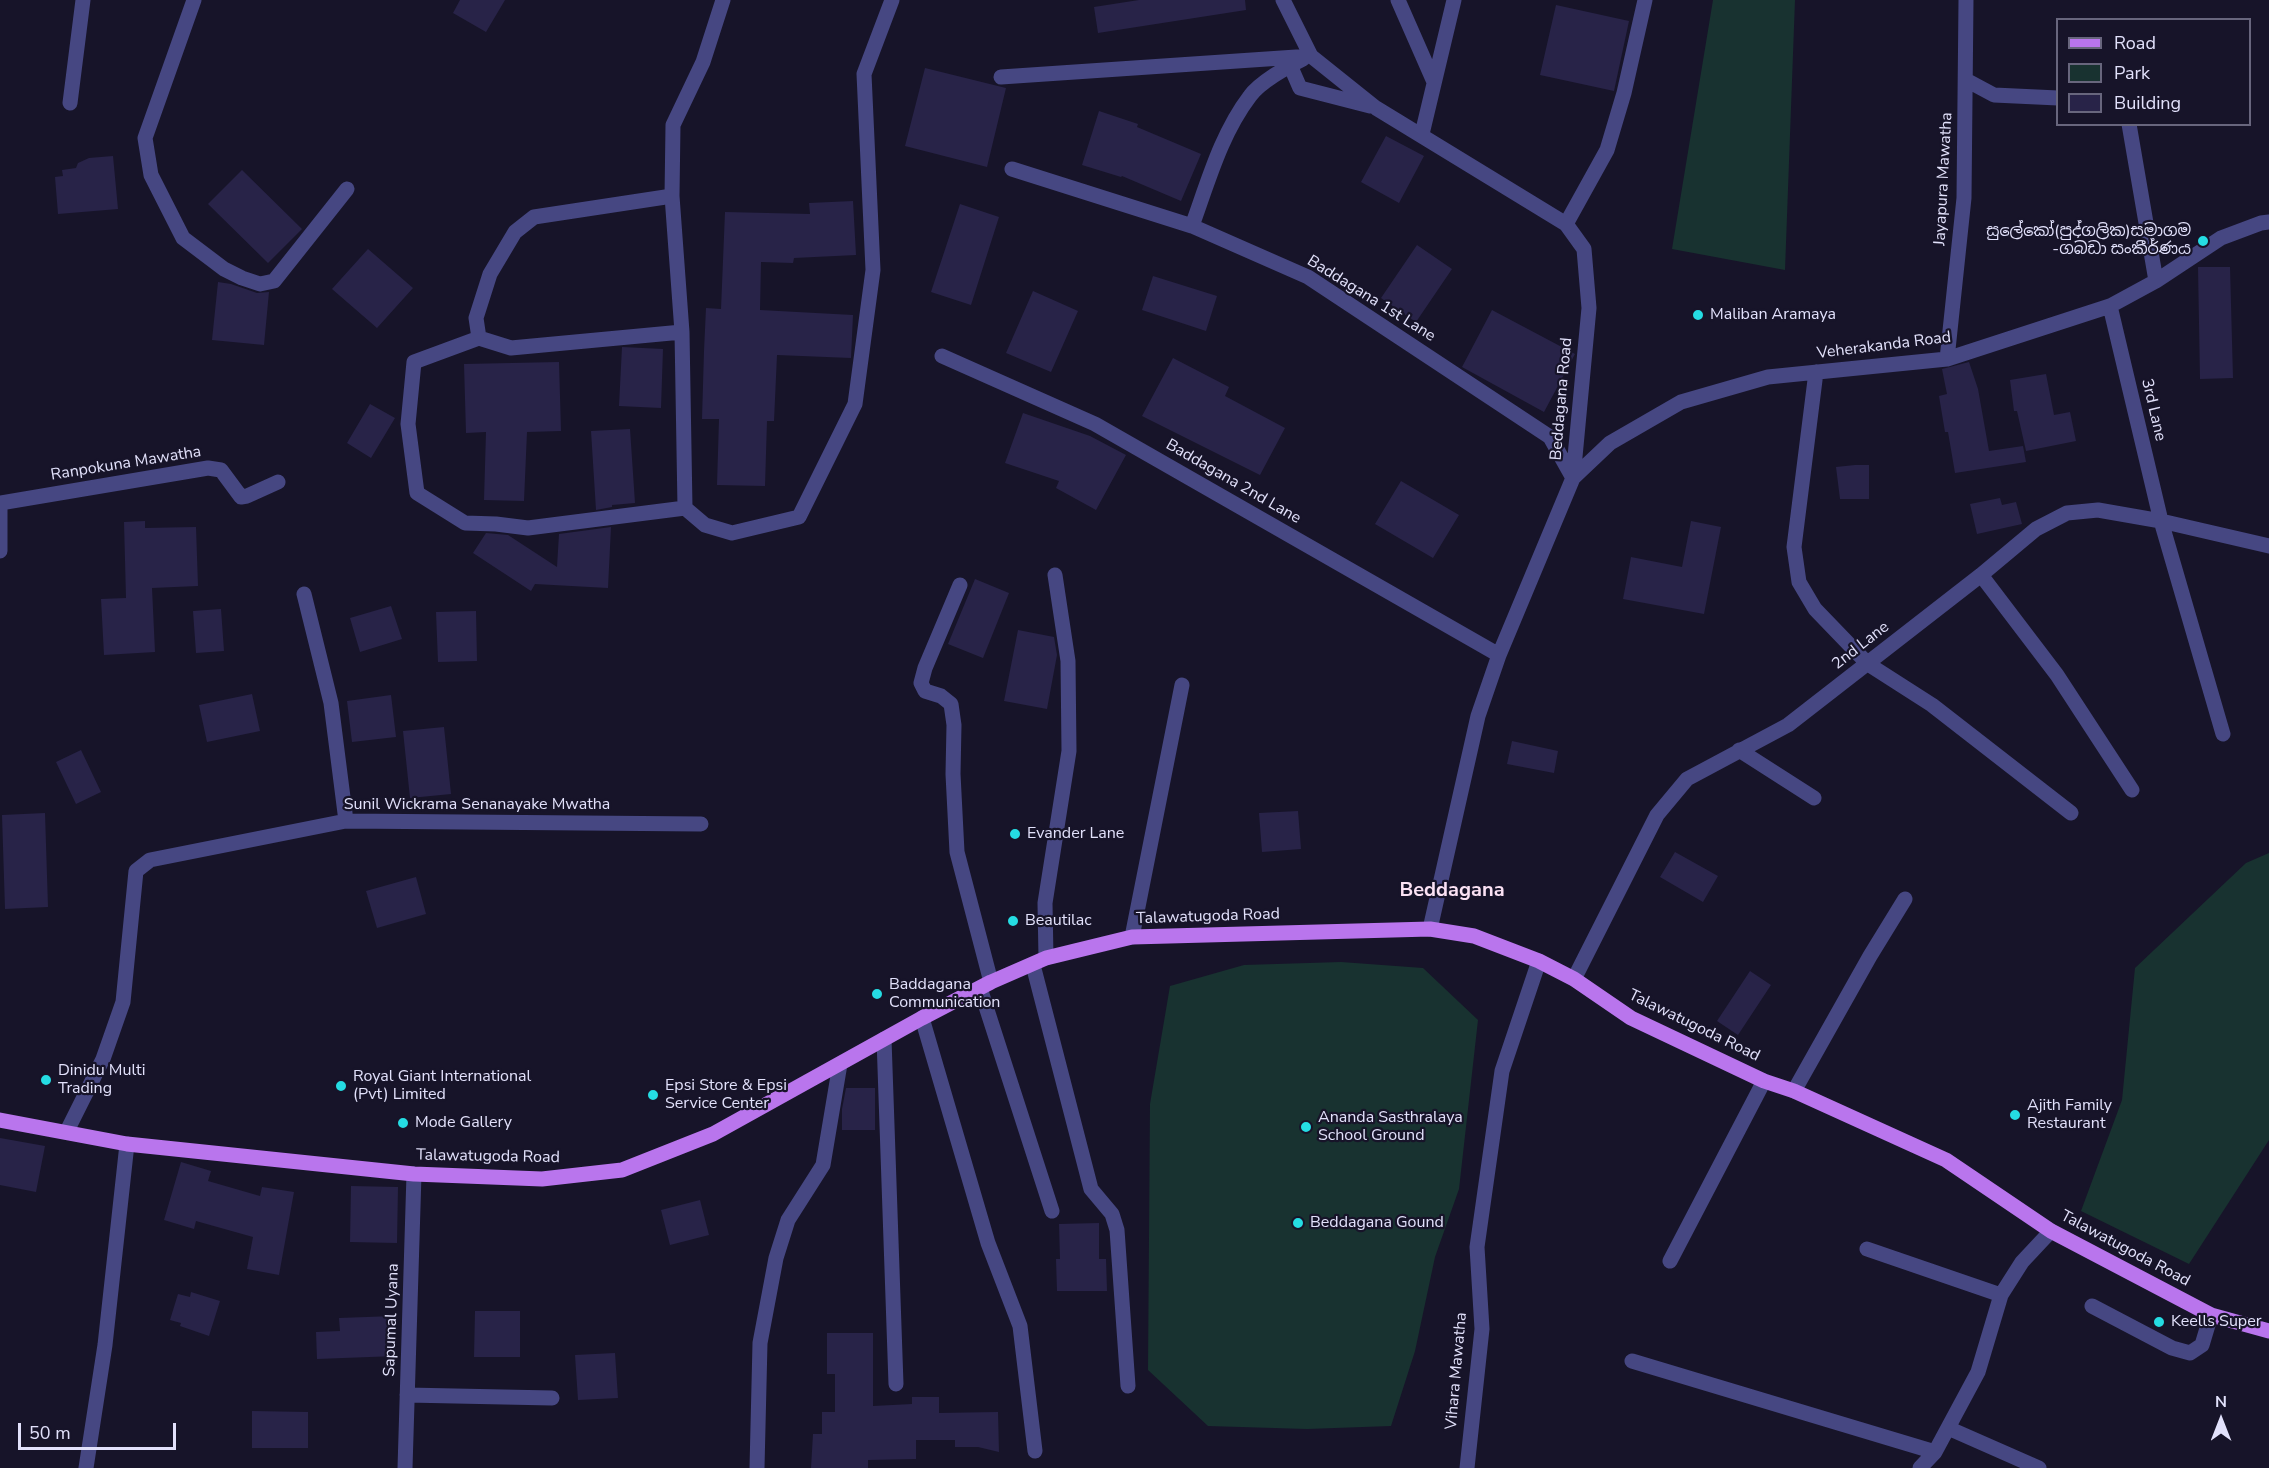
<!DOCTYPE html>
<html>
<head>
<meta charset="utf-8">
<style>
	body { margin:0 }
	#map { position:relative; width:2269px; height:1468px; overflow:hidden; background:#171429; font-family:"Nunito Sans",sans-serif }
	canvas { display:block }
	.legend { position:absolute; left:2056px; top:18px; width:195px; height:108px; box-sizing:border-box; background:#171429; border:2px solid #68667d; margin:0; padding:8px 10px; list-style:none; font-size:18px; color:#e2e1fb }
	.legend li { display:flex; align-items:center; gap:12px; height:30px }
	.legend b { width:30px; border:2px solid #68667d }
	.north { position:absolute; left:2191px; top:1390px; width:60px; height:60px; -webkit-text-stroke:4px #171429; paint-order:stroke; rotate:0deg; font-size:16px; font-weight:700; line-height:24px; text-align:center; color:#e2e1fb }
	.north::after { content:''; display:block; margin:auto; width:21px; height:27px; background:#e2e1fb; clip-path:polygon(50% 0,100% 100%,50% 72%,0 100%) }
	.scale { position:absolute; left:18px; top:1423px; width:158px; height:27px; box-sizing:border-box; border:3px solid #e2e1fb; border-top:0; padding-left:8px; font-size:18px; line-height:21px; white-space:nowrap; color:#e2e1fb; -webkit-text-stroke:4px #171429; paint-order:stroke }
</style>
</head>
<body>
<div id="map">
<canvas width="2269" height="1468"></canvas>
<ul class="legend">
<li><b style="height:8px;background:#b975ed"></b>Road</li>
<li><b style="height:16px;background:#183230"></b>Park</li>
<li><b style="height:16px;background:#282348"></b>Building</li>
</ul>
<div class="north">N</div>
<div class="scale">50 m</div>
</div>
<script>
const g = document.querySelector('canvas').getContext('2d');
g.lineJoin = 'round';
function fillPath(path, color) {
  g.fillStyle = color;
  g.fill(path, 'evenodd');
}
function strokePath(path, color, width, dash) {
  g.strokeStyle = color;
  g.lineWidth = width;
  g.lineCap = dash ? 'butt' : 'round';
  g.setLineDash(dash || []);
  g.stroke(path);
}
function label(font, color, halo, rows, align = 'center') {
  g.font = font + ' "Nunito Sans","Noto Sans Sinhala",sans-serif';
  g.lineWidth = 4.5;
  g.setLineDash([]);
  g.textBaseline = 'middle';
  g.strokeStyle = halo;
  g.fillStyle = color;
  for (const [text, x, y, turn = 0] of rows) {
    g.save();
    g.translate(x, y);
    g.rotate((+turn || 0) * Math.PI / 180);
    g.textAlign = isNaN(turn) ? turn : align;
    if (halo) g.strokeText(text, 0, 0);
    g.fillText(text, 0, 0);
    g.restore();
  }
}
fillPath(new Path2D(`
	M1713 0H1795L1785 270 1672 249Z
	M2269 853V1140L2189 1264 2081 1211 2122 1100 2135 968 2246 863Z
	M1341 962 1423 968 1478 1020 1459 1189 1435 1257 1415 1351 1391 1426 1307 1429 1208 1426 1148 1370 1150 1104 1170 986 1244 965Z`), '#183230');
fillPath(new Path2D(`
	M460 0H505L486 32 453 13Z
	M1139 0H1245L1246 10 1098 33 1094 7Z
	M1556 5 1629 21 1614 91 1540 75Z
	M925 68 1006 88 987 167 905 146Z
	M1099 111 1138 124 1137 127 1201 154 1181 201 1122 176 1121 177 1082 165Z
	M1386 136 1424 156 1399 203 1361 182Z
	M113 156 118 209 58 214 55 177 63 176 62 170 76 168 78 163 89 158Z
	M242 170 302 229 268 263 208 204Z
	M853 201 856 255 794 258 793 263 761 262 760 310 853 315 851 358 777 355 774 421H767L765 486 717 485 719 419H702L704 351 706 308 721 309 725 212 810 214 809 203Z
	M960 204 999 217 971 305 931 292Z
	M1417 245 1452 269 1416 322 1381 298Z
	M368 249 413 288 377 328 332 289Z
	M2198 267H2230L2233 378 2200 379Z
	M1153 276 1217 296 1206 331 1142 310Z
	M218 282 231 284 257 293 269 292 264 345 212 340Z
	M1033 291 1078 311 1051 372 1006 353Z
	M1492 310 1575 354 1544 412 1462 367Z
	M622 347 663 349 661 408 619 406Z
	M1173 358 1229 387 1225 396 1285 428 1260 475 1142 416Z
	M559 362 561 431 527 432 524 501 484 500 486 432 466 433 464 364Z
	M1969 362 1978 389 1989 451 2023 446 2026 462 1955 473 1948 432H1945L1939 396 1947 394 1942 369Z
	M2046 374 2054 415 2070 412 2076 441 2026 451 2017 411H2014L2010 380Z
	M370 404 395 418 371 458 347 443Z
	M1023 413 1090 436 1126 455 1096 510 1056 488 1059 481 1005 463Z
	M630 429 635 503 612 505V507L596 510 591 431Z
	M1855 465H1869V499H1840L1836 467Z
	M1401 481 1459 515 1433 558 1375 524Z
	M2000 498 2002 505 2016 502 2022 524 1977 534 1970 504Z
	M145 521V528L196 527 198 586 152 588 155 652 104 655 101 599 126 598 124 522Z
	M1691 521 1721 527 1704 614 1623 599 1631 557 1682 567Z
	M611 527 608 588 535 584 531 591 473 553 486 533 508 535 557 567 559 534Z
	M975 579 1009 593 983 658 948 644Z
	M391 606 402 639 360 652 350 618Z
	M221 609 224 651 196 653 193 611Z
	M476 611 477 661 438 662 436 612Z
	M1018 630 1054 637 1057 655 1047 709 1004 701Z
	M252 694 260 731 207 742 199 705Z
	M391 695 396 737 352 742 347 701Z
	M444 727 451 794 410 798 403 731Z
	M1512 741 1558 751 1554 773 1507 764Z
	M81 750 101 792 76 804 56 762Z
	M1298 811 1301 849 1262 852 1259 813Z
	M45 813 48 907 5 909 2 815Z
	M1675 852 1718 876 1703 902 1660 877Z
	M416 877 426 914 377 928 366 891Z
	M1750 971 1771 985 1738 1035 1717 1021Z
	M846 1088H875V1130H842V1109Z
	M0 1138 45 1146 36 1192 0 1185Z
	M181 1162 211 1171 208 1181 260 1196 262 1187 294 1192 279 1275 247 1269 253 1237 196 1221 194 1229 164 1220Z
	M351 1186 398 1187 397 1243 350 1242Z
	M700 1200 709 1235 670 1245 661 1210Z
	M1099 1223V1259H1106L1107 1291H1057L1056 1259H1060L1059 1224Z
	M191 1292 220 1301 209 1336 180 1326 181 1323 170 1320 178 1294 190 1297Z
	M475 1311H520V1357H474Z
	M394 1316 396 1356 317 1359 316 1332 340 1331 339 1318Z
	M827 1333H873V1406L912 1404V1397H939V1413L998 1412 999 1452 978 1447H955V1440H916V1459L868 1460V1468H811L813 1434H822V1412H835V1374H827Z
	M615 1353 618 1398 578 1400 575 1355Z
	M252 1411 308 1412V1448H252Z`), '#282348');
strokePath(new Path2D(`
	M194 0 145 138 151 175 183 238 224 269 242 278 260 284 274 281 347 189
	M723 0 703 62 673 125 672 196 682 332 685 508 705 525 732 533 799 517 855 404 873 270 864 74 892 0
	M1283 0 1311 56 1376 108 1566 224 1584 249 1589 308 1573 478 1499 655 1478 716 1430 929
	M1398 0 1434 82
	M1290 65 1300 88 1370 106
	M1001 77 1311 56
	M1966 80 1994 95 2058 98
	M70 103 83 0
	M2129 124 2156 281
	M1422 134 1454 0
	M1012 169 1192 226 1308 277 1550 437 1573 478 1610 443 1681 402 1768 377 1947 359 2110 306 2156 281 2221 238 2261 223 2269 222
	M672 196 534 217 515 232 490 274 476 318 479 338 511 348 682 332
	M1566 224 1607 150 1624 93 1645 0
	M1192 226C1208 182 1221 134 1250 96 1259 83 1288 66 1303 59
	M2110 306 2161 521 2223 734
	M479 338 414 362 408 424 417 493 465 523 496 524 528 528 685 508
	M942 356 1095 424 1499 655
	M1947 359 1964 198 1966 0
	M1816 372 1794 547 1799 582 1815 609 1868 664 1932 705 2071 813
	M0 503 208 468 221 470 241 497 247 496 278 482
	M0 551V503
	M1981 575 2057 675 2132 790
	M960 585 925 668 921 683 925 691 941 696 951 704 954 725 953 774 957 852 991 982
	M304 594 331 703 346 821
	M1739 750 1814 798
	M1132 937 1182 685
	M1046 958 1045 903 1069 751 1068 661 1055 575
	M1033 965 1091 1189 1112 1214 1117 1230 1128 1386
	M1574 979 1657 815 1687 779 1788 725 1981 575 2036 529 2067 513 2098 510 2161 521 2269 546
	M980 988 1052 1211
	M922 1018 988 1243 1020 1326 1035 1451
	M884 1039 896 1384
	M1794 1091 1870 956 1905 899
	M67 1131 103 1059 123 1002 136 871 150 860 346 821 701 824
	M1867 1249 2001 1295
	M1670 1261 1764 1081
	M2092 1306 2172 1348 2190 1353 2202 1345 2211 1315
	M1632 1361 1935 1452
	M407 1395 552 1398
	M1948 1428 2039 1468
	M86 1468 105 1345 127 1144
	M405 1468 414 1174
	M757 1468 760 1343 776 1258 788 1220 823 1165 840 1064
	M1467 1468 1482 1329 1477 1247 1502 1071 1539 961
	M1920 1468 1935 1452 1978 1372 2001 1295 2022 1262 2051 1231`), '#464782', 15);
strokePath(new Path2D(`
	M0 1120 127 1144 414 1174 542 1179 622 1170 713 1134 922 1018 991 982 1046 958 1132 937 1430 929 1474 936 1539 961 1574 979 1631 1018 1764 1081 1794 1091 1946 1160 2051 1231 2211 1315 2269 1331`), '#b975ed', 15);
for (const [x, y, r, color] of [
	[2203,241,6,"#25dce3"],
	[1698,315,6,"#25dce3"],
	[1015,834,6,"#25dce3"],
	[1013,921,6,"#25dce3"],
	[877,994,6,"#25dce3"],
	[46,1080,6,"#25dce3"],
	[341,1086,6,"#25dce3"],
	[653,1095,6,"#25dce3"],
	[2015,1115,6,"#25dce3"],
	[403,1123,6,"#25dce3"],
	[1306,1127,6,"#25dce3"],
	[1298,1223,6,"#25dce3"],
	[2159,1322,6,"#25dce3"]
]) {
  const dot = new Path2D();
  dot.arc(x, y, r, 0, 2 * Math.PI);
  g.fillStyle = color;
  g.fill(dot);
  strokePath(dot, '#171429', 2);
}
label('16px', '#e2e1fb', '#171429', [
	["Jayapura Mawatha",1944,179,-87],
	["Baddagana 1st Lane",1371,299,32],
	["Veherakanda Road",1884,346,-7],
	["Beddagana Road",1562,399,-85],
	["3rd Lane",2153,410,77],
	["Ranpokuna Mawatha",126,464,-9],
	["Baddagana 2nd Lane",1233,482,30],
	["2nd Lane",1861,646,-38],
	["Sunil Wickrama Senanayake Mwatha",477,805],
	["Talawatugoda Road",1208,917,-2],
	["Talawatugoda Road",1694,1026,26],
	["Talawatugoda Road",488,1157,1],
	["Talawatugoda Road",2125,1249,28],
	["Sapumal Uyana",392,1320,-88],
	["Vihara Mawatha",1457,1371,-85]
]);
label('16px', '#e2e1fb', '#171429', [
	["සුලේකෝ(පුද්ගලික)සමාගම",2191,232,"right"],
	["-ගබඩා සංකීර්ණය",2191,250,"right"],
	["Maliban Aramaya",1710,315],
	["Evander Lane",1027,834],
	["Beautilac",1025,921],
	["Baddagana",889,985],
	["Communication",889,1003],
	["Dinidu Multi",58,1071],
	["Trading",58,1089],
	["Royal Giant International",353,1077],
	["(Pvt) Limited",353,1095],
	["Epsi Store & Epsi",665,1086],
	["Service Center",665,1104],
	["Ajith Family",2027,1106],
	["Restaurant",2027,1124],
	["Ananda Sasthralaya",1318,1118],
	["School Ground",1318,1136],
	["Mode Gallery",415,1123],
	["Beddagana Gound",1310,1223],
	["Keells Super",2171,1322]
], 'left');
label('bold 20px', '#fbe2f4', '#171429', [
	["Beddagana",1452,891]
]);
</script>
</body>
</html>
